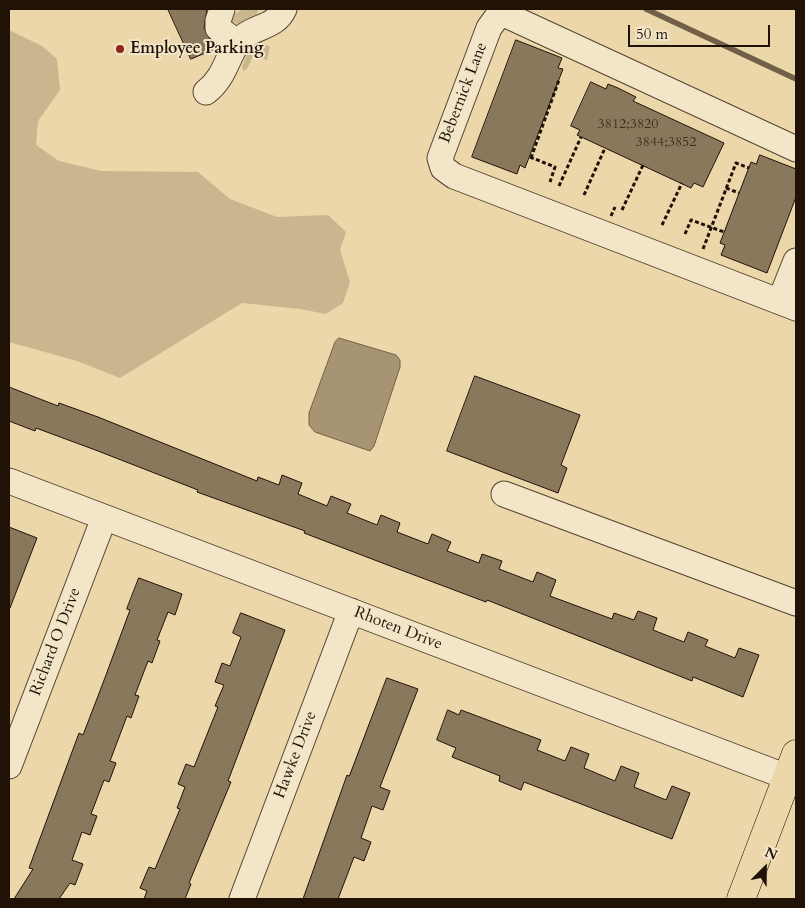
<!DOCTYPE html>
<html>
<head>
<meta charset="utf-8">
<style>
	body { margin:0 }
	#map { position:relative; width:805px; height:908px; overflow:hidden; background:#ebd7aa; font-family:Cardo,serif }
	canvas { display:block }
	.frame { position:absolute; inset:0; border:10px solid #211208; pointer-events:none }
	.north { position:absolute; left:740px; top:843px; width:50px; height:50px; -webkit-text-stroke:4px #f2e5c8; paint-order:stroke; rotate:23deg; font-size:14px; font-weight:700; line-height:20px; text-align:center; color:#211208 }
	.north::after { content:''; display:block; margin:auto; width:18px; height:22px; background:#211208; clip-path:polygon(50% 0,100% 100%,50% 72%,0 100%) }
	.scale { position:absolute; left:628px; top:25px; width:142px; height:22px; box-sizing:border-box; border:2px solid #211208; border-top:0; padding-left:6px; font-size:15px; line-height:18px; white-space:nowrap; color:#211208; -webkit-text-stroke:4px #f2e5c8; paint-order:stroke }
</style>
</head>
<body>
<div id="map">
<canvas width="805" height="908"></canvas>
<div class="frame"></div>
<div class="north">N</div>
<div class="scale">50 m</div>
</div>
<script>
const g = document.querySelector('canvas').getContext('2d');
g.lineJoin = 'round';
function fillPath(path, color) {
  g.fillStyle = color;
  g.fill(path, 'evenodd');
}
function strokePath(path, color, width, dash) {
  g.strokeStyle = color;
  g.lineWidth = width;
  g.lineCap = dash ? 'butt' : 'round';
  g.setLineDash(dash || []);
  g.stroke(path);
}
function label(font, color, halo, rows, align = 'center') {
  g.font = font + ' Cardo,serif';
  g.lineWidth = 4;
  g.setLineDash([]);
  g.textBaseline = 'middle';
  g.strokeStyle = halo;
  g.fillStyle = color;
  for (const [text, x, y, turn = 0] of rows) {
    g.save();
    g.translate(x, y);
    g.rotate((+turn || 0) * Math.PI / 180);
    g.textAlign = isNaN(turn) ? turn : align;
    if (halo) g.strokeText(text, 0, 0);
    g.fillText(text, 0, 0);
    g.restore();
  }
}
fillPath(new Path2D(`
	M244 9H258C257 20 247 21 238 24L227 20 231 15Z
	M9 30 42 46 57 59 60 90 38 121 36 145 59 161 101 171 198 172 230 199 277 217 328 215 346 232 340 250 350 282 343 303 326 314 300 309 242 303 120 378 77 361 9 342Z
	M261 42 270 47 267 60 253 56 247 69 243 71 242 67 250 47Z`), '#c9b68e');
const water = new Path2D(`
	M339 338 396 355 400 360V367L374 446 370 451 315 432 309 425V413L335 342Z`);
fillPath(water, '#a69473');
strokePath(water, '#716048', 1);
strokePath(new Path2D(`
	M646 9 796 79`), '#716048', 5.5);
const building = new Path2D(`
	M168 9H207L204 28 215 49 191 59Z
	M516 40 562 58 558 68 563 69 525 168 520 165 517 174 472 157Z
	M591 82 606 89 608 84 618 88 636 97 633 101 724 143 703 187 694 183 691 188 577 135 580 130 571 126Z
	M760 155 796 169V197L767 273 721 255 725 245 720 243 751 162 756 164Z
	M475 376 580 415 561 465 567 468 558 493 447 451Z
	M9 387 58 406 59 403 98 417 257 481 258 477 279 485 282 475 302 483 298 494 327 506 331 496 351 504 347 513 377 525 381 515 400 523 397 532 428 544 432 534 451 542 447 551 479 563 482 554 502 561 499 569 533 582 537 572 556 580 550 596 612 619 614 613 634 620 638 611 657 618 653 630 684 642 688 632 708 640 705 646 735 658 739 648 759 655 743 697 693 677 692 681 487 600 486 602 385 564 304 533 305 531 197 492 198 490 98 451 36 428 35 431 9 421Z
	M9 527 37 538 10 608 9 607Z
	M139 578 182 594 175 615 168 612 157 640 160 641 152 663 148 661 135 695 139 696 131 718 127 716 110 761 116 763 109 782 104 780 91 814 97 816 90 835 82 832 72 860 83 864 75 885 70 883 59 899H14L33 869 29 868 79 733 83 735 103 683 130 610 127 609Z
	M241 613 285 630 228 781 231 782 189 883 191 884 185 899H144L147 891 140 888 149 867 155 869 180 809 177 808 185 787 178 784 186 764 194 767 218 707 215 706 224 685 215 682 222 663 230 666 241 637 233 633Z
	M387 678 418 689 380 787 390 791 383 810 372 806 361 838 371 842 364 861 354 857 338 899H303L347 775 349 776Z
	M448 710 459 715 461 710 541 740 537 750 565 761 571 747 589 754 584 768 615 781 621 766 639 773 634 787 666 800 672 786 690 793 672 839 524 782 521 790 499 781 500 776 452 757 456 748 437 740Z`);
fillPath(building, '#8a785c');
strokePath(building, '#211208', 1);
const minor = new Path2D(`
	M222 9 218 21V28L238 43
	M206 92C228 75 227 51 243 37 256 26 276 27 284 9
	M796 149 506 15 497 17 489 28 440 158 443 168 454 176 796 308
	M780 301 796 261
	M9 481 787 777
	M504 494 796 603
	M9 766 104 518
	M242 899 351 611`);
const major = new Path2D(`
	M741 899 796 754`);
strokePath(minor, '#544330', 27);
strokePath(major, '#211208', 29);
strokePath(new Path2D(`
	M530 157 555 167 550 182
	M531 158 559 80
	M559 186 581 137
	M726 188 739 193
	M584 195 605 148
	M622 210 643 165
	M611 216 615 207
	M662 225 682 183
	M685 234 691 220 724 232
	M703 249 736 163 749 168`), '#211208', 3, [4, 2.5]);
strokePath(minor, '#f2e5c8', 25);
strokePath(major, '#ebd7aa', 28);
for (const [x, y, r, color] of [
	[120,49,5,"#8f2418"]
]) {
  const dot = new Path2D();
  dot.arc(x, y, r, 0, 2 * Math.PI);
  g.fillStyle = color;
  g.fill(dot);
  strokePath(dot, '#f2e5c8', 2);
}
label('14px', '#3b2c1d', null, [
	["3812;3820",628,125],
	["3844;3852",666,143]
]);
label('bold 16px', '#211208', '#f2e5c8', [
	["Employee Parking",130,49]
], 'left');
label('16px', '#211208', '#f2e5c8', [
	["Bebernick Lane",464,93,-69],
	["Rhoten Drive",398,629,21],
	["Richard O Drive",56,642,-69],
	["Hawke Drive",296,755,-69]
]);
</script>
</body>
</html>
